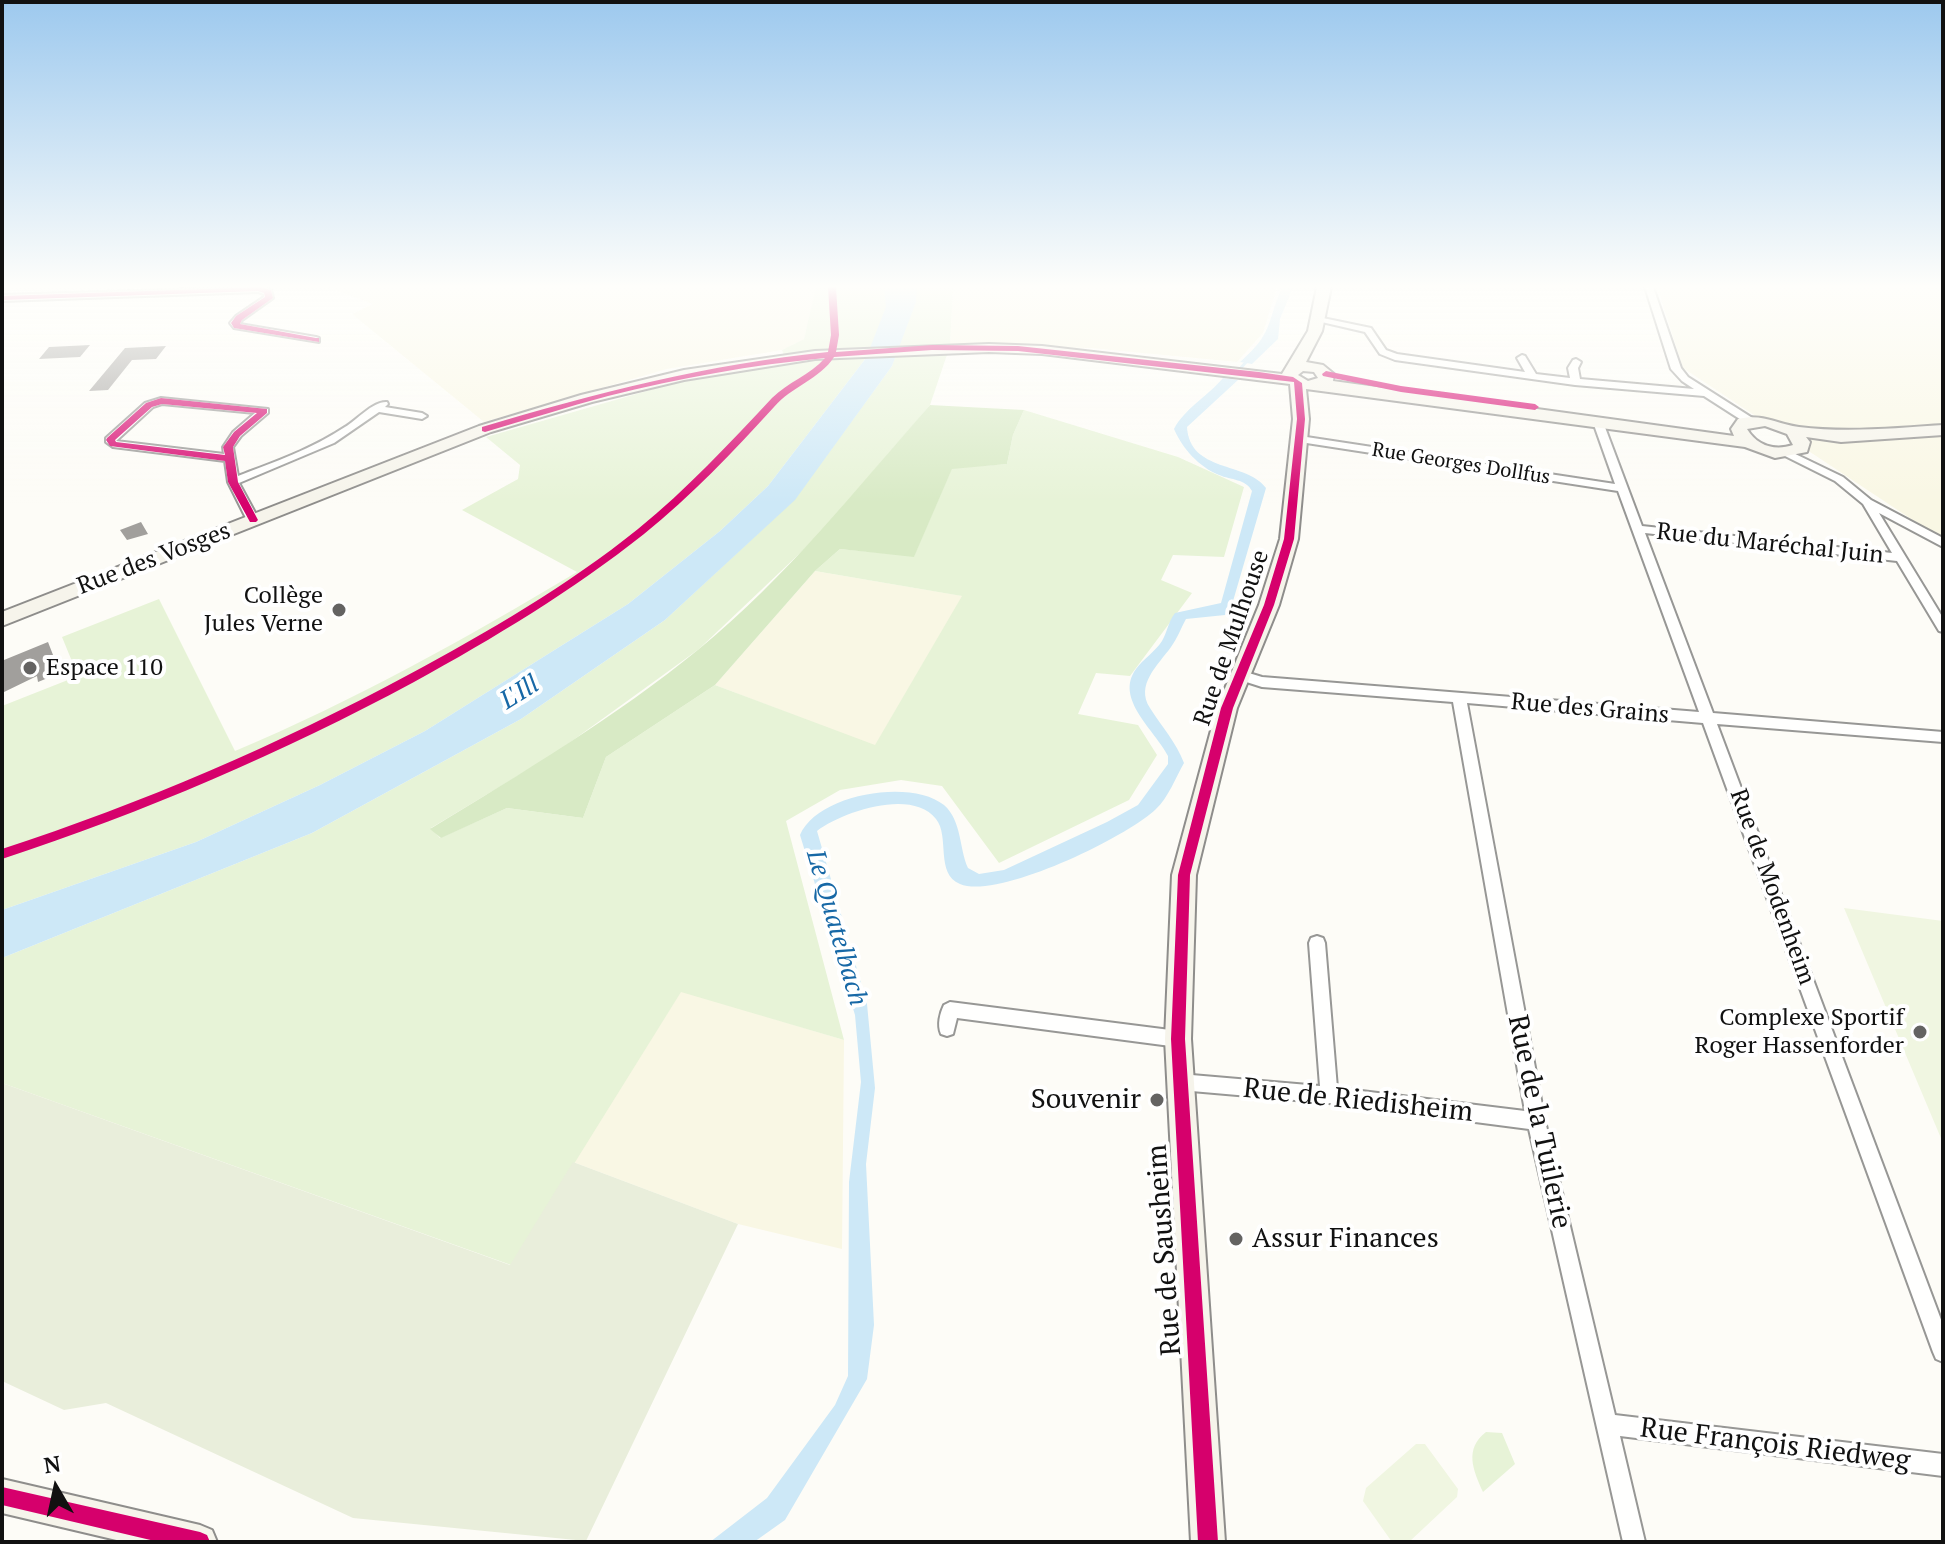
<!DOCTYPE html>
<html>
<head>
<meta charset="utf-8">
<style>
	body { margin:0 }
	#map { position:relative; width:1945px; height:1544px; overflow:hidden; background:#fdfcf7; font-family:"PT Serif",serif }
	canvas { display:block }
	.frame { position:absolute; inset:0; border:4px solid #111; pointer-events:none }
	.north { position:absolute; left:16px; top:1448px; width:80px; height:80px; -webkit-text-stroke:6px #fff; paint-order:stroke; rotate:351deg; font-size:22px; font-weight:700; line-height:32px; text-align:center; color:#111 }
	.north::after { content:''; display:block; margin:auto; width:28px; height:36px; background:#111; clip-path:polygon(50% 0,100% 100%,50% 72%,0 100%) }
</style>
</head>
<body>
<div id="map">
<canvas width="1945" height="1544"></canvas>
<div class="frame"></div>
<div class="north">N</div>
</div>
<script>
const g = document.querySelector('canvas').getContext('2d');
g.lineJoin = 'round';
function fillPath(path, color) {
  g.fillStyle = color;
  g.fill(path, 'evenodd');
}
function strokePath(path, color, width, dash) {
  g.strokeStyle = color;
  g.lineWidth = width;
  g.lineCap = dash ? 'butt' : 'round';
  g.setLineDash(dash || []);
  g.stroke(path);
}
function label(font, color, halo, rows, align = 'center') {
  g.font = font + ' "PT Serif",serif';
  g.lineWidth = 8;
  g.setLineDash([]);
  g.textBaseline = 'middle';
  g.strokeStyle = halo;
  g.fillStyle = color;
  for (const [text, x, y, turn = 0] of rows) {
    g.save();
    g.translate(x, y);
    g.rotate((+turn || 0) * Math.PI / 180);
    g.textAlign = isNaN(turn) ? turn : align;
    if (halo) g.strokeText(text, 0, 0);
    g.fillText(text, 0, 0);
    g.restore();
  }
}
fillPath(new Path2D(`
	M328 287H818L804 339 782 350 667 369 484 422 352 314 373 304Z
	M953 287H1277L1263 333 1237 362 1090 348 950 346Z
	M1657 287H1943V540L1683 368Z
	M815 571 963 596 875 746 715 685Z
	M681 991 844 1040 842 1249 738 1224 573 1162Z`), '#f9f7e4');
fillPath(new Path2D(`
	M816 287H953L950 346 930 405 820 534 699 649 554 754 431 828 440 838 507 808 583 818 606 757 715 685 875 745 962 596 815 571 840 549 914 556 952 468 1007 464 1013 435 1024 410 1178 457 1244 487 1224 557 1173 555 1161 580 1192 593 1130 676 1096 673 1078 714 1138 725 1157 755 1129 800 999 863 942 786 901 780 840 790 786 821 844 1040 681 992 511 1265 2 1083V958L312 833 521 719 665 620 794 500 892 366 898 347 869 348 866 358 768 486 720 531 628 604 425 731 320 785 196 842 2 910V706L78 676 62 637 159 599 235 751C354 701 467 638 577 572L462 510 518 479 520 465 486 437 685 380 787 363 782 350 804 339Z
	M1486 1432 1502 1433 1515 1464 1483 1492C1473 1470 1464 1449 1486 1432Z`), '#e7f3d7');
fillPath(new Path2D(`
	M930 405 1024 410 1013 435 1007 464 952 469 914 557 840 549 815 571 715 685 606 757 583 818 507 808 441 838 430 829C522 773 616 717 699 649 786 578 856 489 930 405Z`), '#d8eac5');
fillPath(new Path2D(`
	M2 1083 510 1265 573 1162 738 1224 586 1541 353 1518 106 1403 64 1410 2 1381Z`), '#e9eedb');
fillPath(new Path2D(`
	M1844 908 1943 921V1143Z
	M1416 1444H1425L1458 1489 1457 1497 1409 1542H1392L1363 1501 1366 1488Z`), '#f0f6e1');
fillPath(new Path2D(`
	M884 287H917L916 302 892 366 795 500 665 620 521 719 312 833 2 958V910L196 842 320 785 425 731 628 604 720 531 768 486 866 358 886 307Z
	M1282 287H1293L1280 319 1278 339 1252 364 1240 362C1273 333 1266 325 1282 287Z
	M1223 378 1238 380 1187 427C1190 473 1246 461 1266 488L1231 608 1225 615 1186 619C1181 628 1177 639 1171 647 1158 665 1135 685 1150 708 1162 727 1176 742 1184 763 1176 777 1168 798 1156 809 1127 837 998 900 960 884 935 874 950 836 936 819 912 788 842 812 817 831L867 1004 875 1088 866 1164 874 1325 867 1379 785 1520 754 1542H710L767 1498 835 1405 848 1376 849 1182 861 1082 855 1015 800 835C817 794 911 778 944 805 962 821 959 848 968 868L979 874 1004 870 1107 822 1138 805 1168 764V756C1155 730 1114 699 1136 669 1143 659 1155 652 1162 641 1167 633 1168 622 1175 613L1221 603 1252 491C1246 479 1231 480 1219 475 1199 467 1182 448 1174 429 1184 409 1208 396 1223 378Z`), '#cde8f7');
strokePath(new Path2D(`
	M1229 381 1247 361`), '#cde8f7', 3);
fillPath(new Path2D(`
	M90 345 80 357 39 359 49 347Z
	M166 346 156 359 132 360 108 390 89 391 125 348Z
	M141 522 148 534 127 540 120 530Z
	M48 642 60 673 38 682 37 676 2 693V656L4 660Z`), '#a19f9c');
const street = new Path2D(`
	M262 287 271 290 273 298 242 320 240 324 316 337 319 338V342L234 328 230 323 236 316 264 297V294L258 292 2 301V295Z
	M1645 287H1653L1681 368 1688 377 1754 419V423H1746L1704 396 1575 385 1395 360 1380 354 1365 332 1313 320 1318 317 1371 328 1386 350 1397 354 1525 372 1517 358 1522 355 1525 356 1536 374 1570 378 1568 368 1573 360 1576 359 1581 362 1578 368 1580 379 1694 389 1682 381 1671 369Z
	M161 398 268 409V413L241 436 233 447 238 476C274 462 312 449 345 427 357 420 373 401 387 402L388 404 385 407 422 413 427 416 422 419 379 412 334 443 239 483 259 520 253 524 247 520 228 482 225 461 113 447 106 442V438L145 403ZM162 404 255 413 233 432 223 447 224 454 116 441 153 407Z
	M1598 419 1603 422 1642 526 1892 553 1863 504 1835 481 1783 455V451L1787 450 1843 477 1871 500 1943 538V547L1879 513 1943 618V632L1939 631 1897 561 1645 533 1713 713 1943 732V742L1717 724 1943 1325V1362L1936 1359 1933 1352 1703 723 1467 703 1545 1121 1615 1415 1943 1454V1476L1620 1436 1645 1542H1623L1529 1129 1329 1103 1180 1090 1174 1088 1171 1082 1174 1076 1180 1074 1320 1086 1309 943 1311 938 1317 936 1323 938 1325 943 1337 1088 1525 1111 1453 702 1262 687 1234 678 1233 675 1239 670 1262 677 1699 712 1618 491 1300 442 1295 439 1300 436 1615 484 1593 422Z
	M950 1002 1178 1031 1184 1033 1186 1039 1184 1045 1178 1047 957 1018 953 1034 947 1036 941 1034C937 1025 940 1013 944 1005Z`);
const secondary = new Path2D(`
	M1317 287H1331L1322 331 1306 362 1323 365 1334 374 1333 381 1734 436 1731 429 1738 419C1762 413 1777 424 1799 427 1847 433 1895 428 1943 425V435L1841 442 1806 437 1810 442 1807 452 1775 458 1745 447 1306 389 1309 419 1298 539 1279 605 1237 708 1196 875 1191 1039 1225 1542H1191L1165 1039 1172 875 1217 708 1259 605 1280 539 1293 419 1290 384 1042 354 989 352 815 359 684 380 592 402 491 432 2 626V612L479 426 581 395 684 370 815 351 989 344 1042 346 1282 374 1308 331ZM1303 371 1314 372 1318 378 1308 381 1298 375ZM1765 426 1787 434 1793 445C1775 451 1757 446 1747 429Z
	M2 1479 200 1525 212 1530 217 1542H125L2 1513Z`);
strokePath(street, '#979795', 4);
strokePath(secondary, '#8e8d8b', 4);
fillPath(street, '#fffffe');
fillPath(secondary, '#f6f4eb');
fillPath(new Path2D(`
	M261 287 271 290 273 298 242 320 240 324 316 338H319V342L234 328 231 323 236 316 265 297 264 293 258 291 2 300V296Z
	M828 287H836L839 335 836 352 932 345 1018 346 1259 372 1293 377 1302 383 1305 419 1294 539 1274 605 1233 708 1190 875 1185 1039 1218 1542H1198L1171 1039 1178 875 1221 708 1264 605 1284 539 1297 419 1294 382 1018 351 932 350 834 357C820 379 791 387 774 407 733 452 691 496 644 534 572 591 494 638 414 682 282 753 145 812 2 859V849C143 803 278 745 408 675 488 632 567 586 638 529 687 489 729 444 772 398 788 382 810 375 825 358 752 365 679 378 608 396 567 407 526 420 485 432L482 431V427C595 393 710 364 828 352L831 335Z
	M1326 371 1401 386 1535 404 1539 407 1535 410 1401 392 1323 376 1322 374Z
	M161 398 267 409V413L240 436 233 447 238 482 258 520 256 522H250L228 482 225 461 110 446 106 440 107 438 146 403ZM162 404 257 413 234 432 223 447 225 455 116 442 115 440 152 407Z
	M2 1487 200 1532 207 1535 210 1542H159L2 1505Z`), '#d6006c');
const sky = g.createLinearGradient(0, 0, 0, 503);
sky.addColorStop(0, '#9dc9ee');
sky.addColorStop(0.57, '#fefefb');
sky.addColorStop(1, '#fefefb00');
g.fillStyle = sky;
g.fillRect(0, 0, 1945, 503);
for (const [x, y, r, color] of [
	[339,610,8,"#646362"],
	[30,668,8,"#646362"],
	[1920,1032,8,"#646362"],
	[1157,1100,8,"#646362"],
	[1236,1239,8,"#646362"]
]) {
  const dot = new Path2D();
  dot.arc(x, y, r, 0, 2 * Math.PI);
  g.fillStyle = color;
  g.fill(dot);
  strokePath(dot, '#fff', 3);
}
label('20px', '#111', '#fff', [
	["Rue Georges Dollfus",1461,464,9]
]);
label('24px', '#111', '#fff', [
	["Rue du Maréchal Juin",1770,544,6],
	["Rue des Vosges",154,559,-21],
	["Rue de Mulhouse",1232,638,-71],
	["Rue des Grains",1590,709,5],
	["Rue de Modenheim",1772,887,70]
]);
label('24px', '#111', '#fff', [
	["Collège",323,596],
	["Jules Verne",323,624],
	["Espace 110",46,668,"left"],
	["Complexe Sportif",1904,1018],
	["Roger Hassenforder",1904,1046]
], 'right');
label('italic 26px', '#1768a6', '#fff', [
	["L'Ill",520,693,-32],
	["Le Quatelbach",836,928,74]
]);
label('28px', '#111', '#fff', [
	["Souvenir",1141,1100],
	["Assur Finances",1252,1239,"left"]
], 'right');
label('28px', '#111', '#fff', [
	["Rue de Riedisheim",1358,1101,6],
	["Rue de la Tuilerie",1539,1122,78],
	["Rue de Sausheim",1165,1250,-94],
	["Rue François Riedweg",1775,1445,7]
]);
</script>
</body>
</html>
